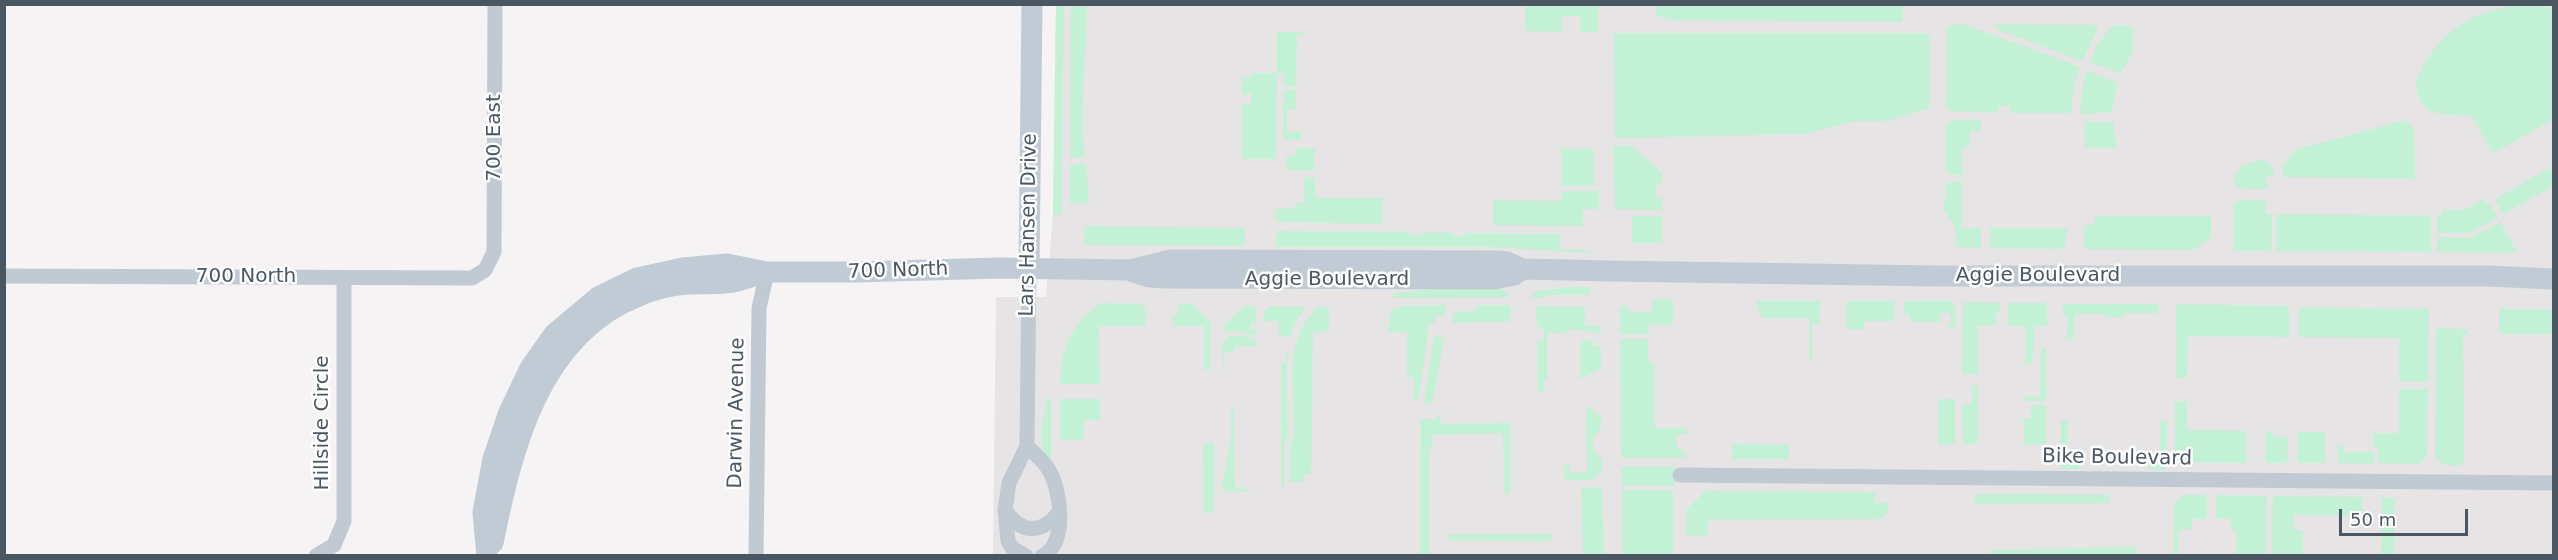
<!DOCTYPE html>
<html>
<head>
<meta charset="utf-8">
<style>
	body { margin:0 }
	#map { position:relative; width:2558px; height:560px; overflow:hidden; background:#f5f3f3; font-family:"DejaVu Sans",sans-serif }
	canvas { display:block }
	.frame { position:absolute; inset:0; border:6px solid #4a5661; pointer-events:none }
	.scale { position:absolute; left:2339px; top:509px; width:129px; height:27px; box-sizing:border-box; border:3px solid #4a5661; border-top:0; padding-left:8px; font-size:18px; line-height:21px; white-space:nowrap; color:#4a5661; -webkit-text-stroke:4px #fff; paint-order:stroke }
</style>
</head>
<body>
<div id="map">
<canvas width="2558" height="560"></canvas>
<div class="frame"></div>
<div class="scale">50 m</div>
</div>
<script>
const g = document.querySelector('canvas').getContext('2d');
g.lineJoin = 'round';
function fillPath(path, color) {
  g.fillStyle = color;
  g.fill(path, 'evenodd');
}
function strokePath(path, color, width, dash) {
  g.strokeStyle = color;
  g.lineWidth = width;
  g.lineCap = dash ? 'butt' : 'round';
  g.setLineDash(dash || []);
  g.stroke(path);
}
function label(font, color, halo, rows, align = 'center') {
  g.font = font + ' "DejaVu Sans",sans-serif';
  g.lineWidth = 5;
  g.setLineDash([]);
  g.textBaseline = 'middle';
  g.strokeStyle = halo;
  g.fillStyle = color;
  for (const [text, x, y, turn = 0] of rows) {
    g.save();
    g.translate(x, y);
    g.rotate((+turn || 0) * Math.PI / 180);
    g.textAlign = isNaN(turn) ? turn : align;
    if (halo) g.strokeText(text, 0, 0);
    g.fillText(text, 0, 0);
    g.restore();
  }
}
fillPath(new Path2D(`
	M1056 5H2553V555L993 556 996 297H1046L1053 215Z`), '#e6e4e5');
fillPath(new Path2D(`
	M1064 5 1061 215H1053L1056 5Z
	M1525 5H1598V32H1580V16H1562V32L1525 31Z
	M1658 5 1903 4V5L1902 22 1670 20 1655 15Z
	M2520 5 2553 8V119L2492 154 2473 117C2446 111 2420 123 2416 84 2432 35 2471 11 2520 5Z
	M1087 6 1082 122 1085 157H1070L1071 7Z
	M1963 24 2080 67 2074 85 2071 113H2011L2010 107 2004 105 1999 107 1997 113 1949 111 1946 105 1947 30 1950 25Z
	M1996 24 2096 25 2098 29 2082 61 1996 29Z
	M2113 25 2131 26 2132 28 2133 51 2121 73 2090 63 2097 45Z
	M1277 32H1306V35H1297L1296 86H1284V73H1277L1276 159H1242V104H1251V92L1242 96V77H1251V73H1277Z
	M1614 33H1926L1930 38V106L1927 109 1887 121H1854L1805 134 1615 138Z
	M2087 70 2117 83 2112 112 2080 114 2083 84Z
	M1296 89V109H1287L1286 131 1302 132 1301 140 1283 139 1284 90Z
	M1952 120H1981V131H1970L1969 148H1962V175H1952L1945 169V127Z
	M2405 120 2414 129 2415 179 2283 177V166L2295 150Z
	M2084 121 2113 122 2117 148H2085Z
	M1613 146H1632L1662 173V184L1656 185V198L1662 199 1661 210 1615 209Z
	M1295 148H1315L1314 171 1286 170V156H1295Z
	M1561 148 1594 149V186H1561Z
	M2262 160C2270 162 2273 168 2274 176L2267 177V189H2242L2235 185 2234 178 2242 165Z
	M1070 164H1086L1089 203 1070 204Z
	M2553 166V186L2503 214 2495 199Z
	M1304 177H1315V198H1382V224L1278 222 1276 220 1275 209 1295 208V203H1305Z
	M1962 181 1961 228H1981V248L1956 247 1955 227 1944 210 1946 186 1950 182Z
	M1561 191H1599V209H1583V226L1493 225V200L1561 201Z
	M2483 199 2486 204 2489 203 2498 218 2469 233H2437V216H2442L2443 209 2464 210Z
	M2239 200H2266V214H2272L2271 251H2233V205Z
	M2276 214 2431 216V252L2276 251Z
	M1632 216H1662V243H1632Z
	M2095 216H2211V238L2193 250 2087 249 2083 245 2084 225H2094Z
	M2500 222 2517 253 2437 252V237L2470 238Z
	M1085 226 1245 228V246L1084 245Z
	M1990 228H2067L2065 245 2061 249 1991 248Z
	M1276 231 1409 232 1410 235H1422V232L1453 233V236H1465V233L1560 234 1559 249 1589 250 1590 253 1492 247H1276Z
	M1572 287H1589V295H1547V298H1530L1536 291Z
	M1435 289H1502L1510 297 1393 298 1395 293Z
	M1673 299V325L1649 324V334H1620V306H1628V312H1651L1652 300Z
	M1757 301H1820V324H1812V360H1809L1810 318H1762L1760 311H1757Z
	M1846 301H1894V321H1864V329H1846Z
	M1904 301H1952L1953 305H1956V327L1948 328V323H1951V313H1940V322H1910L1909 314H1904Z
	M1963 302 2000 303V312H1996V325L1978 326V374H1964L1962 371Z
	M1101 303 1141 304 1146 309 1145 326H1099L1100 384H1060C1060 350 1072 322 1101 303Z
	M1181 303 1192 304 1211 324 1210 370H1204V326H1173V315H1178V306Z
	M2008 303H2047V326H2035L2032 364H2025V326L2007 325Z
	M2063 304H2158L2159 313H2124V317H2105V314H2075L2074 339 2065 340 2067 336 2068 316H2063Z
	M2176 304 2289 306V337L2188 336 2187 378H2176Z
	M1246 305 1253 306 1256 309V323H1250V329H1256L1255 336 1242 332 1224 331 1225 324Z
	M1446 305 1445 315H1435V323L1428 324 1427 341 1418 400H1414V377H1407V332H1388L1391 310 1403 306Z
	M1476 305H1511V321L1452 323 1453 312 1476 311Z
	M1271 306 1304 307V310L1297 319 1290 337 1279 336 1278 321H1263L1264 310H1268Z
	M1536 306 1585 307V326H1601V333L1568 329 1567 333H1547V379H1544V392H1538L1537 340 1544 339V328L1537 327Z
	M1329 307V331L1313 332 1311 474H1304L1303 482H1290C1290 471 1289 460 1290 449 1292 441 1294 435 1294 427 1294 381 1283 345 1316 308Z
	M2299 307 2429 309 2428 382 2399 381V338L2298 337Z
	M2499 309 2553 310V334H2499Z
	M2436 328 2467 329V334H2463L2464 461 2459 466 2443 464 2435 456Z
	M1229 336H1245L1256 341V346H1235L1234 352H1225L1223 370 1222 344Z
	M1434 336 1444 338 1432 404 1424 402Z
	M1623 339H1648V360L1654 364 1655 428H1686L1687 434 1677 435V449L1683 450 1685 458H1621L1620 341Z
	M1582 340H1593L1594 346H1601V368L1580 379V347L1582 346Z
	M2041 348H2046V401H2024V396H2040Z
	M1286 353H1289L1286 369 1288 434 1285 442 1284 486H1281V363L1286 362Z
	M1973 385H1978L1977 444H1963L1962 405 1972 404Z
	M2399 389H2428L2427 456 2419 464 2378 463V447H2373V433H2399Z
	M1051 398V462C1034 444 1044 421 1046 399Z
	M1060 399H1100V420H1084V438L1081 440H1060Z
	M1939 399H1955V441L1953 444 1938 445Z
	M2175 401H2187V430L2246 431 2247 463 2175 462Z
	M1234 404 1235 488 1249 489 1248 492 1224 491 1222 486 1231 440V410Z
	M1586 405 1601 417V428C1590 439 1590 450 1602 459V470L1593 480H1564V465H1569L1570 473 1587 472Z
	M2031 405H2046V444L2024 445V418L2031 419Z
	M1440 413 1441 424 1510 423V493L1508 495 1504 492 1503 433 1432 435 1431 448 1429 449V555H1420L1421 419H1436Z
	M2061 420 2068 421V462L2082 463 2080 469H2061Z
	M2160 421H2167L2166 470 2148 469 2146 463 2160 462Z
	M2265 431 2273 432V437H2288L2287 463H2265Z
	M2297 432H2325V463H2297Z
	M1203 443H1214V513H1204Z
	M1732 444 1789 445V459H1732Z
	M2338 445H2344V452H2374V464L2338 463Z
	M1675 466V486L1622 485 1621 467Z
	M1602 487 1604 555H1583L1581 488Z
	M1622 490H1673V550L1669 555 1623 554Z
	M1705 491 1875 492V503H1888V514H1884V519L1708 520 1707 536 1686 535V510Z
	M1975 494 2109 495V503L1975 504Z
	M2184 495H2207V519H2192L2191 529 2179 530 2178 555H2173L2174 504Z
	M2216 495 2267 496 2266 555H2236V531L2231 530V519H2216Z
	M2273 496 2362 497V516L2294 515 2293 530 2303 531V555H2272Z
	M2382 497 2395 499 2394 555H2381Z
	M1449 534H1551V541L1449 540Z
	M2131 547 2137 549 2136 555 1991 556 1989 550Z`), '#c3f1d5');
strokePath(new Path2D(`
	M4 276 472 278 485 270 494 252 495 4
	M1027 446C1034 453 1041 459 1047 467 1061 487 1069 544 1042 556
	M1680 475 2554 483
	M1005 510C1021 534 1041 535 1059 512
	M316 556 334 545 344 521V278
	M756 556 759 308 767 272
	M1026 556 1012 548 1008 541 1005 510 1009 483 1027 446 1029 268`), '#c1cad2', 15);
strokePath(new Path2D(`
	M1029 268 1032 4
	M1131 271 1149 277 1167 278 1495 279 1514 275 1523 269
	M493 543C512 449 539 335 639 296 652 290 672 285 687 284 702 283 718 285 733 282 743 280 753 276 763 273
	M487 556 483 512 493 459 509 412 530 368 554 334 598 297 637 278 683 268 727 264 767 272H857L1000 268 1130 270 1171 260 1497 261 1507 262 1523 269 1609 271 1938 276H2487L2554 279`), '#c1cbd6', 21);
label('20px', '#4a5661', '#fff', [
	["700 East",495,138,-90],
	["Lars Hansen Drive",1029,225,-89],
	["700 North",898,271,-2],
	["Aggie Boulevard",2038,276],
	["700 North",246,277],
	["Aggie Boulevard",1327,280],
	["Darwin Avenue",737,413,-89],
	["Hillside Circle",323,423,-90],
	["Bike Boulevard",2117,458,1]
]);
</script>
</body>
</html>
